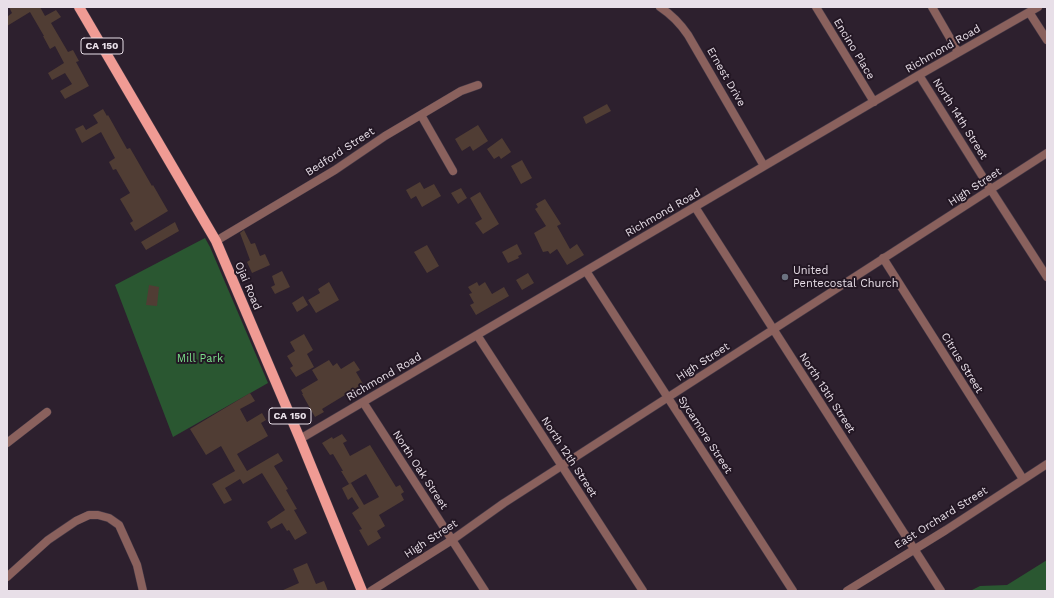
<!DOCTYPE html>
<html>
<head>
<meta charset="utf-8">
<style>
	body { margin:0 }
	#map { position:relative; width:1054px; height:598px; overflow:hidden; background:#2d202e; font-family:"Work Sans",sans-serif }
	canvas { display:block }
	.frame { position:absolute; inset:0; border:8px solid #e8dfe8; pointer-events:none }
</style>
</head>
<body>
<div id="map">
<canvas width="1054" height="598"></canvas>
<div class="frame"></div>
</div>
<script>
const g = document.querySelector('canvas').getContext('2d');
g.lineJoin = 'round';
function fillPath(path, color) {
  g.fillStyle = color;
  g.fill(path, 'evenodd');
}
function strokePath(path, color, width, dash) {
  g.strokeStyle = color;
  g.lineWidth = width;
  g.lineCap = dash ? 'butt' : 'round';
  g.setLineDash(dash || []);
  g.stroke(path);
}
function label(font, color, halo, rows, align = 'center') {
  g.font = font + ' "Work Sans",sans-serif';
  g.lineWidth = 4;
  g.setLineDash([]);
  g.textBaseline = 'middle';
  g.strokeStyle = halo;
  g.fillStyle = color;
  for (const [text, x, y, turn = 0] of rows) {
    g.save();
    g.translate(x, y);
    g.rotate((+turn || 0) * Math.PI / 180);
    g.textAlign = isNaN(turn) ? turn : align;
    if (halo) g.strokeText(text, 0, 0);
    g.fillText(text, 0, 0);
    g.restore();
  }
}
fillPath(new Path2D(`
	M205 238 210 247 268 383 173 437 115 285Z
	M1047 560V591H970L980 586 1007 585Z`), '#2a5731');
fillPath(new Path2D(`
	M9 7H40L45 16 56 10 61 17 51 23 68 52 73 50 79 61 76 62 89 86 65 99 60 91 72 84 65 73 52 80 48 73 64 63 55 46 50 49 43 36H44L30 12 7 26V17L12 13Z
	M607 104 611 111 586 124 583 117Z
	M103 109 107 116 108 115 127 149 130 148 152 186 153 185 168 211 135 231 130 223 133 221 120 199 130 193 116 169 113 170 109 162 115 158 101 132 82 143 75 129 83 125 86 130 98 123 93 115Z
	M478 125 488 141 473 151 470 146 462 151 455 139Z
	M502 138 511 152 501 159 499 156 494 159 487 149Z
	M522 160 532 178 521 184 511 166Z
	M420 182 424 189 434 184 441 196 422 207 416 196 411 199 406 190Z
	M461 188 467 198 458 204 451 193Z
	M480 192 499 224 483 234 475 223 482 219 470 198Z
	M545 199 561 224 557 226 570 249 577 244 584 255 567 265 557 249 550 254 548 251 543 252 534 233 546 226 535 209 538 207 536 204Z
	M175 222 179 231 146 250 141 242Z
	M244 230 251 244 255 243 260 256 265 254 270 265 252 273 247 262 250 260 240 233Z
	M517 244 522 254 518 256 519 258 508 263 502 252Z
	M427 245 439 266 427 273 414 252Z
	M282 271 290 287 275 294 271 287 275 285 272 276Z
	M528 273 534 283 522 290 516 280Z
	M329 282 339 300 316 313 308 300 320 293 318 289Z
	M477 282 479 286 485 282 492 294 504 287 509 296 476 315 470 305 474 303 469 294 472 293 468 287Z
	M149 285 159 287 157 306 146 305Z
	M303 296 308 305 297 312 292 303Z
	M304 334 313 350 307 354 314 367 296 377 290 368 293 366 287 356 295 351 290 342Z
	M329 360 333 366 337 363 341 369 354 361 360 370 356 372 363 384 322 409 324 412 315 417 302 394H303L301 390 318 380 312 370Z
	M250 393 255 401 240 409 247 422 262 413 266 420 261 423 268 436 237 454 247 471 278 453 283 461 274 466 288 489 286 490 297 509 294 510 307 533 295 540 289 530 287 531 282 523 271 529 267 522 285 510 262 473 243 484 240 479 225 488 232 500 224 504 212 484 235 471 221 446 206 455 190 429Z
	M342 434 347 441 343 443 350 456 370 445 396 487 400 485 404 492 401 494 404 500 379 515 385 526 377 531 381 538 368 546 359 530 362 529 352 513 359 508 352 497 348 500 342 488 351 483 364 505 379 497 366 474 349 484 341 471H343L333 454 330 455 322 443 332 437 333 439Z
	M307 563 316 584 324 581 328 591H281L299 583 293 569Z`), '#503d34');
const minor = new Path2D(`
	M660 7C672 15 680 23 688 35L764 166
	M816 7 874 102
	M932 7 958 52
	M1029 12 1047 40
	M919 75 991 190 1047 277
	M421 115 453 171
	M695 207 941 591
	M216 241 335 170 385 136 461 91 478 85
	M883 258 1023 479
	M586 271 793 591
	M477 335 643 591
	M363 402 485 591
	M300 439 919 75 1038 7
	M7 443 47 412
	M7 577 48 540 76 521 89 515H98L109 518 119 525 137 565 143 591
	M371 591 452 540 504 503 1047 153
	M847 591 946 530 1047 464`);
const primary = new Path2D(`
	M79 7 216 241 300 439 362 591`);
strokePath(minor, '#473b48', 9);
strokePath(primary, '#473b48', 11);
strokePath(minor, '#8a615d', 8);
strokePath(primary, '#f09b94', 10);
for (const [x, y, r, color] of [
	[785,277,4,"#6b7280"]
]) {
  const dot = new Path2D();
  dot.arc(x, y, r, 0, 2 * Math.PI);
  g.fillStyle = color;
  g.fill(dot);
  strokePath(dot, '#231724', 1.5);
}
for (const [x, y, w] of [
	[102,46,42],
	[290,416,42]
]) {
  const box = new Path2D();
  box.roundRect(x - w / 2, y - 8, w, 16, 3);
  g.fillStyle = '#231724';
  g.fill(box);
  strokePath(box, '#e8dfe8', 1);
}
label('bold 10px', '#e8dfe8', null, [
	["CA 150",102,46],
	["CA 150",290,416]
]);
label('11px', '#e8dfe8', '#231724', [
	["Encino Place",854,49,59],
	["Richmond Road",943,49,-30],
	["Ernest Drive",726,77,60],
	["North 14th Street",960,119,58],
	["Bedford Street",340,152,-33],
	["High Street",975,187,-33],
	["Richmond Road",663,213,-30],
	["Ojai Road",248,286,67],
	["High Street",703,362,-33],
	["Citrus Street",962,363,58],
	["Richmond Road",384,377,-30],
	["North 13th Street",827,393,57],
	["Sycamore Street",705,435,57],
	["North 12th Street",569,457,57],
	["North Oak Street",420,470,57],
	["East Orchard Street",941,518,-32],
	["High Street",431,539,-33]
]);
label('11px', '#e8dfe8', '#231724', [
	["United",793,271],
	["Pentecostal Church",793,284]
], 'left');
label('11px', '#7bdf8a', '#231724', [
	["Mill Park",200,359]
]);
</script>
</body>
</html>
